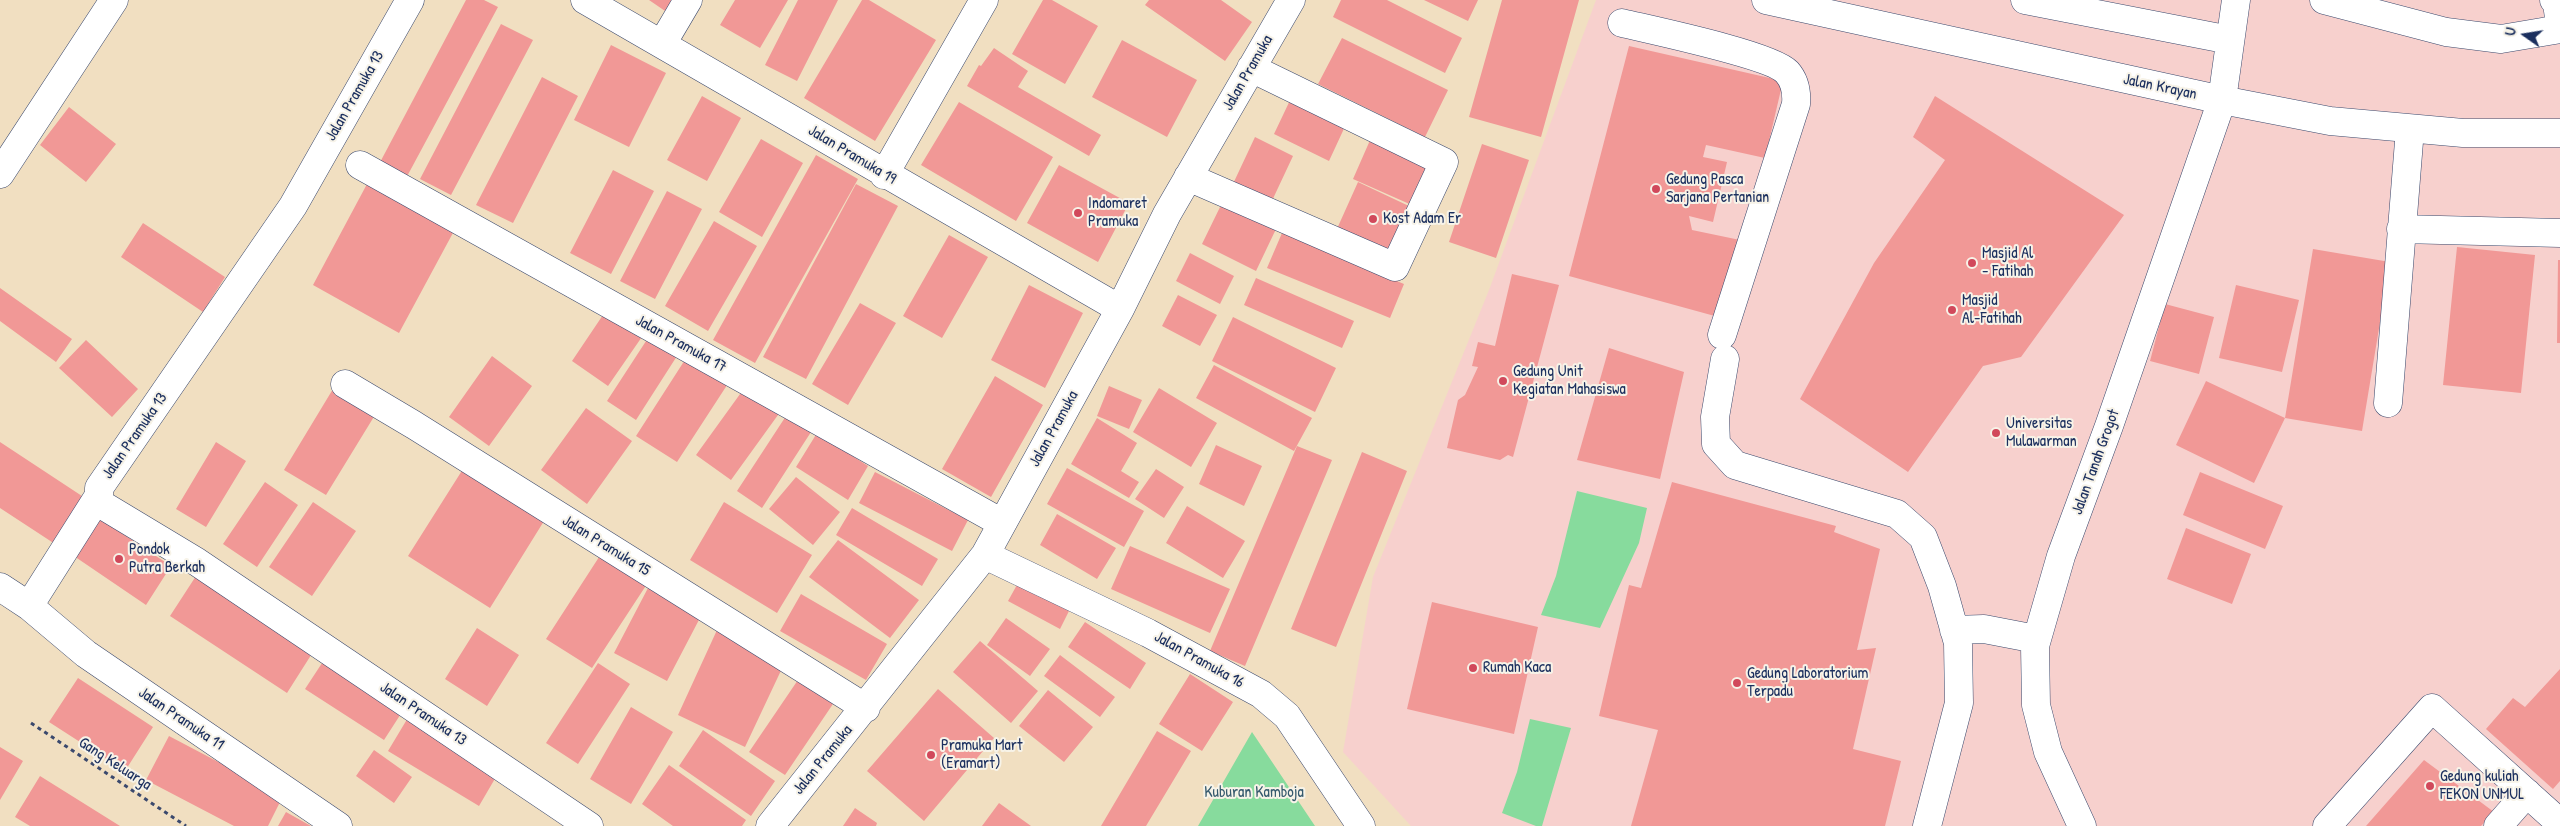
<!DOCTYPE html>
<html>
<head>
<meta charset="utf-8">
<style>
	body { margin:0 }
	#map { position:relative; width:2560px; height:826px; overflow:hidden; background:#f1dfc1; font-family:"Patrick Hand",sans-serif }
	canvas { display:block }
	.north { position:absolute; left:2500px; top:10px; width:50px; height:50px; -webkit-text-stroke:4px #f7f3e8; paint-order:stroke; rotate:283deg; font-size:14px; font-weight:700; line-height:20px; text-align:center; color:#1b2f5e }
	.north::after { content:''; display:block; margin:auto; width:18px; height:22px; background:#1b2f5e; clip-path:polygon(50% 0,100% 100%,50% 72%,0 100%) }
</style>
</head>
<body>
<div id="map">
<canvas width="2560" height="826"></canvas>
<div class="north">U</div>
</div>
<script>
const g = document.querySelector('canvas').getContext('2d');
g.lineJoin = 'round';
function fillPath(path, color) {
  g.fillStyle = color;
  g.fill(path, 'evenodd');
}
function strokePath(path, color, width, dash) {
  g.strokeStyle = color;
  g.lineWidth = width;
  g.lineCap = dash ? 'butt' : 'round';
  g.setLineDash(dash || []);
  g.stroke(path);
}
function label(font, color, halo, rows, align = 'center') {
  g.font = font + ' "Patrick Hand",sans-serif';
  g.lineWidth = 4;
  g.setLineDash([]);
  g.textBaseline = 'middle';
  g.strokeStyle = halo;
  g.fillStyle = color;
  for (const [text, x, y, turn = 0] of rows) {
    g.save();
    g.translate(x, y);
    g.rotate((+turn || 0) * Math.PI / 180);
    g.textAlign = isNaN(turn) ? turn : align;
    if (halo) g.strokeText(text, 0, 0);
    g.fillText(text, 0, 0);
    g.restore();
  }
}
fillPath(new Path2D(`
	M1596 0H2560V826H1411L1343 752 1373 577 1489 290Z`), '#f7d0cd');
fillPath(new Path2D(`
	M1577 491 1647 508 1639 543 1600 628 1541 615 1556 576Z
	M1530 719 1571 728 1542 826H1536L1502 813 1517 772Z
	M1252 732 1315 826H1316H1198Z`), '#87db9d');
fillPath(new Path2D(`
	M466 0H484L498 7 404 182 377 168Z
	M649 0H676L668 13Z
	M735 0H788L760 48 720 25Z
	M798 0H838L797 81 765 65Z
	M862 0H869L936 40 875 141 804 98Z
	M1043 0H1052L1098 26 1065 84 1012 54Z
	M1149 0H1221L1252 22 1225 61 1145 5Z
	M1341 0H1387L1462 38 1445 73 1333 17Z
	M1424 0H1478L1468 21Z
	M1502 0H1579L1541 137 1469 117Z
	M501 24 533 40 451 195 420 179Z
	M1342 38 1448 90 1425 137 1318 84Z
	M1122 40 1197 80 1167 137 1092 97Z
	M611 45 666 73 629 147 574 120Z
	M1629 46 1783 81 1765 158 1706 145 1703 157 1727 162 1713 222 1689 216 1692 230 1740 240 1722 318 1569 276Z
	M994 48 1028 71 1018 87 1101 135 1089 156 967 86 979 65 981 66Z
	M542 77 578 96 513 223 476 205Z
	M1293 94 1348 120 1329 161 1274 134Z
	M702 96 741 118 707 181 667 160Z
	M1935 96 2124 215 2021 357 1983 366 1908 472 1800 399 1874 263 1945 160 1913 137Z
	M959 102 1053 157 1016 221 921 165Z
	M69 107 116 144 86 182 40 145Z
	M1255 137 1293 156 1270 205 1232 186Z
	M1371 138 1433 165 1414 206 1353 179Z
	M761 139 803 163 762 237 719 212Z
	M1482 144 1529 160 1496 258 1449 242Z
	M816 155 858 179 755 363 713 340Z
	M1059 165 1129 203 1098 262 1027 223Z
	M613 170 654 191 611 274 570 253Z
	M1358 182 1411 207 1389 255 1336 231Z
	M367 184 454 231 399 333 313 285Z
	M856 184 898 206 806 379 763 357Z
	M667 191 702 209 655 299 620 281Z
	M1222 203 1276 229 1256 271 1202 244Z
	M714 221 757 246 708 331 665 306Z
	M143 223 225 277 203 312 121 257Z
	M1282 233 1404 284 1390 318 1267 268Z
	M949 235 988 257 942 338 903 316Z
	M2457 247 2535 255 2521 393 2443 385Z
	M2313 249 2390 262 2362 431 2285 418Z
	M1190 253 1234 276 1220 304 1176 281Z
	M2558 260H2560V343H2557Z
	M1512 274 1559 285 1513 457 1508 455 1500 460 1447 448 1458 400 1465 395 1478 367 1472 366 1478 342 1495 346Z
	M1256 278 1354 321 1342 348 1244 305Z
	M1029 285 1083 313 1045 388 991 360Z
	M2236 285 2299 300 2282 372 2219 358Z
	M0 288 72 339 56 362 0 321Z
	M1178 295 1217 315 1200 346 1162 326Z
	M860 303 896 323 848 405 812 384Z
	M2165 304 2214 317 2199 374 2150 361Z
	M609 306 646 331 608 386 572 361Z
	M1233 317 1336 368 1315 412 1212 361Z
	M648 338 677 356 636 420 607 401Z
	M86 340 138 389 112 417 59 368Z
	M1609 348 1684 372 1660 479 1577 460Z
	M690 352 731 379 677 462 636 436Z
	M492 356 532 386 489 446 449 417Z
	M1214 365 1312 418 1294 451 1196 398Z
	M995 376 1043 405 991 497 942 469Z
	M2206 381 2285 418 2254 483 2176 445Z
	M748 383 783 408 731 480 696 455Z
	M1109 386 1142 400 1129 429 1097 416Z
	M1159 388 1217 423 1191 467 1133 432Z
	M333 389 375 415 326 495 284 470Z
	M586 408 632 441 587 504 541 470Z
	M786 416 811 432 762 508 737 491Z
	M1097 418 1137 443 1121 471 1139 482 1129 498 1071 464Z
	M817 433 868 466 848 500 796 467Z
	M0 442 85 498 55 544 0 508Z
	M216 442 246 461 206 527 176 509Z
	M1216 445 1262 466 1244 506 1199 484Z
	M1297 446 1332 460 1245 666 1210 651Z
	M1362 452 1407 471 1336 647 1291 629Z
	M1067 468 1144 511 1124 547 1047 504Z
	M463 469 544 521 490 608 408 556Z
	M1156 469 1184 487 1164 518 1135 499Z
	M875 472 968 520 952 551 859 503Z
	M2200 472 2283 506 2265 549 2183 515Z
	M796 477 840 512 813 545 769 509Z
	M265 482 298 505 257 567 223 544Z
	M1672 482 1836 526 1834 532 1880 549 1857 650 1876 648 1853 749 1901 761 1885 826H1631L1658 730 1599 716 1629 585 1641 588Z
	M313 502 356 531 312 596 269 567Z
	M724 502 812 555 777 613 690 560Z
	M1187 506 1245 541 1223 578 1166 543Z
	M852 508 938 559 922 586 836 535Z
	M93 514 171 566 146 605 68 552Z
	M1057 514 1116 548 1097 579 1040 545Z
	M2186 528 2251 554 2232 604 2167 579Z
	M838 540 919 600 890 638 809 577Z
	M1130 546 1230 589 1210 633 1111 589Z
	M601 554 647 584 592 668 546 639Z
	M196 576 313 652 287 693 170 616Z
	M1018 583 1069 611 1060 629 1008 601Z
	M648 588 701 616 667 681 614 653Z
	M801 594 887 644 866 680 780 631Z
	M1432 602 1538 627 1514 734 1407 709Z
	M1006 618 1050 649 1030 676 987 645Z
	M1085 622 1146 663 1130 689 1068 647Z
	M477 628 519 655 487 706 445 679Z
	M717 630 785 662 745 747 678 715Z
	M980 641 1038 691 1011 723 953 672Z
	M1060 655 1115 697 1100 717 1044 676Z
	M326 657 404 709 384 740 305 689Z
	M598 663 630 684 578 764 546 743Z
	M2560 669V781L2553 789 2486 729 2513 698 2525 707Z
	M802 674 837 698 785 775 749 752Z
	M1190 674 1233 702 1202 751 1159 724Z
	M78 678 153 727 125 771 49 722Z
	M938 689 994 738 924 821 867 771Z
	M1048 690 1093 727 1064 762 1019 726Z
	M631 707 673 732 631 804 590 779Z
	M409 716 500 770 479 806 388 751Z
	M703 730 775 781 751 816 679 766Z
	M1157 731 1191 751 1146 826H1101Z
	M169 736 283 796 268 826H234L146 780Z
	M0 747 23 761 0 800Z
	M374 750 412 777 394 803 356 776Z
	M2424 760 2494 812 2481 826H2366Z
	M669 765 746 820 742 826H673L642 804Z
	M40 776 120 826H30L15 817Z
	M999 803 1031 826H982Z
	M855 808 877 823 876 826H843Z
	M286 812 311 826H278Z`), '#f19896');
const minor = new Path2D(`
	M410 0 293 206 99 488V503L197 562 589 826
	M585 0 1120 309
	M1766 0 2222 100 2330 121 2463 133H2560
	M2025 0 2230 40
	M2324 0 2446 32 2501 39 2560 29
	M2554 0 2557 3 2560 25
	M1622 23C1651 30 1771 55 1787 72 1795 81 1797 92 1796 104L1722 335
	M662 44 688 0
	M360 165 1002 523
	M0 174 114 0
	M884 175 984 0
	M1188 177 1395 267 1444 162 1251 68
	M2401 229 2560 233
	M1725 359 1715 417 1716 444 1735 465 1897 514 1923 537 1942 586 1958 643 1959 703 1927 826
	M345 384 414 425 866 708
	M2388 403 2410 129
	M985 555 1148 633 1261 694 1287 716 1361 826
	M0 587 29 606 86 654 338 826
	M29 606 98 497
	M1954 630 1984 629 2036 639
	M770 826 985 555 1120 309 1167 214 1291 0
	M2082 826 2048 752 2036 705 2035 646 2061 556 2109 426 2222 100 2236 0
	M2327 826 2432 708 2560 823
	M2498 826 2527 793`);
strokePath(minor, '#3b496d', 29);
strokePath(new Path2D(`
	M31 723 186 826`), '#3b496d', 3, [4, 4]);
strokePath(minor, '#fff', 28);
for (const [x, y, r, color] of [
	[1656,189,5,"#d1495b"],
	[1078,213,5,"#d1495b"],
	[1373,219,5,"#d1495b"],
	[1972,263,5,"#d1495b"],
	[1952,310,5,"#d1495b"],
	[1503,381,5,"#d1495b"],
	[1996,433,5,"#d1495b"],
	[119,559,5,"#d1495b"],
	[1473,668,5,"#d1495b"],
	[1737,683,5,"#d1495b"],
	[931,755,5,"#d1495b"],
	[2430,786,5,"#d1495b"]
]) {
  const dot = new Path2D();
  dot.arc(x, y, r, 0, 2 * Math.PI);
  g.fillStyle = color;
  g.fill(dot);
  strokePath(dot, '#f7f3e8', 2);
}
label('16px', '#1b2f5e', '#f7f3e8', [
	["Jalan Pramuka",1248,73,-60],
	["Jalan Krayan",2160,87,12],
	["Jalan Pramuka 13",355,96,-60],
	["Jalan Pramuka 19",852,155,31],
	["Jalan Pramuka 17",681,344,29],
	["Jalan Pramuka",1054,429,-61],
	["Jalan Pramuka 13",135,436,-55],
	["Jalan Tanah Grogot",2096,462,-70],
	["Jalan Pramuka 15",606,546,32],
	["Jalan Pramuka 16",1199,660,29],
	["Jalan Pramuka 13",423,714,34],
	["Jalan Pramuka 11",181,719,34],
	["Jalan Pramuka",823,760,-51],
	["Gang Keluarga",115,764,33]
]);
label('16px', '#1b2f5e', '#f7f3e8', [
	["Gedung Pasca",1666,180],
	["Sarjana Pertanian",1666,198],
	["Indomaret",1088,204],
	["Pramuka",1088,222],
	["Kost Adam Er",1383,219],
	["Masjid Al",1982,254],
	["- Fatihah",1982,272],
	["Masjid",1962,301],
	["Al-Fatihah",1962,319],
	["Gedung Unit",1513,372],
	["Kegiatan Mahasiswa",1513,390],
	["Universitas",2006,424],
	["Mulawarman",2006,442],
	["Pondok",129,550],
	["Putra Berkah",129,568],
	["Rumah Kaca",1483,668],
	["Gedung Laboratorium",1747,674],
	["Terpadu",1747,692],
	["Pramuka Mart",941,746],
	["(Eramart)",941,764],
	["Gedung kuliah",2440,777],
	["FEKON UNMUL",2440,795]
], 'left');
label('16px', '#365a6e', '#f7f3e8', [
	["Kuburan Kamboja",1254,793]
]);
</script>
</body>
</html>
